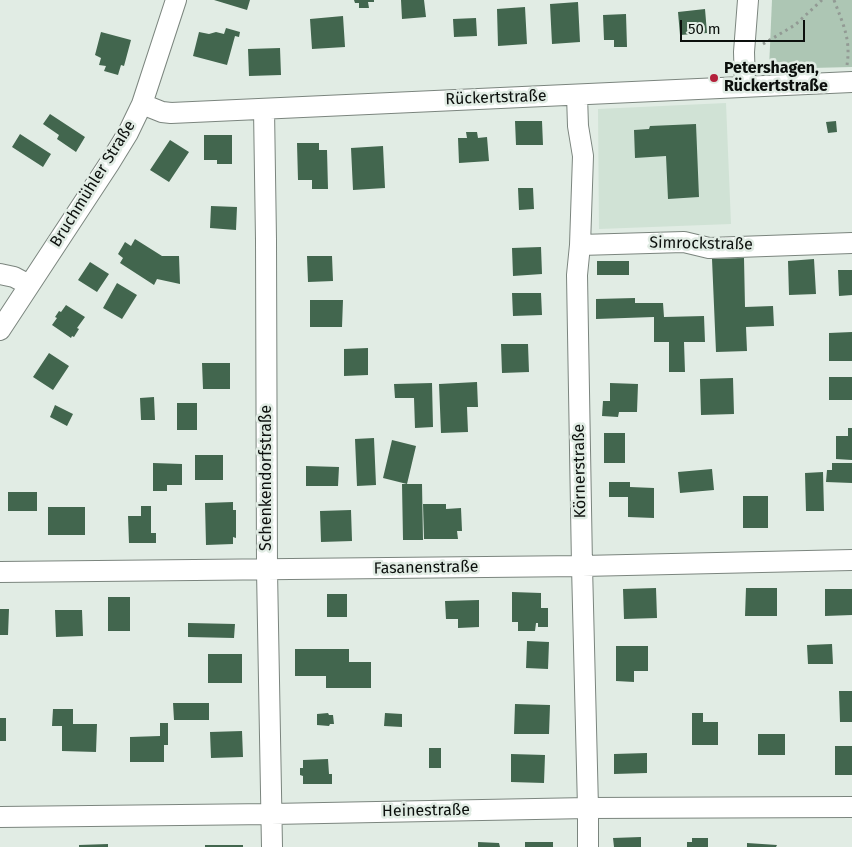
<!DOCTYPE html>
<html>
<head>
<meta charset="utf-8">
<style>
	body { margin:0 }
	#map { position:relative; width:852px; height:847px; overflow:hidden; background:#e1ece4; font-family:"Fira Sans",sans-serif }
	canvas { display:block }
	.scale { position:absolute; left:680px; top:20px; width:125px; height:22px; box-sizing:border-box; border:2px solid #0c100d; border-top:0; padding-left:6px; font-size:15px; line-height:18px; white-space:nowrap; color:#0c100d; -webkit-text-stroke:4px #e1ece4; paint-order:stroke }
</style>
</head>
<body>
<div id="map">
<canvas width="852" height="847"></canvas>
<div class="scale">50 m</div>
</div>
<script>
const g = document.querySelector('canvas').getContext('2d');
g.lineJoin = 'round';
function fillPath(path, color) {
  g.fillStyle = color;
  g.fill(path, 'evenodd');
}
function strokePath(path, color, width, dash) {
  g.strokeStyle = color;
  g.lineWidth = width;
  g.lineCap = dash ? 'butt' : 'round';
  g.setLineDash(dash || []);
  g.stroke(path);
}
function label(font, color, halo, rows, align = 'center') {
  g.font = font + ' "Fira Sans",sans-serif';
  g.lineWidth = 5;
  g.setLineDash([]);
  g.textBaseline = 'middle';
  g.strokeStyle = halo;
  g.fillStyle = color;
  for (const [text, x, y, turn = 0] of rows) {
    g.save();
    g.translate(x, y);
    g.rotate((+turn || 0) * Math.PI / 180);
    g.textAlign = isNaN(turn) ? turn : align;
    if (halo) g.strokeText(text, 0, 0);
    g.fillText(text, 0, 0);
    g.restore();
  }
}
fillPath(new Path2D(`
	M726 103 731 224 599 229 598 109Z`), '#d0e2d5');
fillPath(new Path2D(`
	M772 0H852V67L769 69Z`), '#adc6b4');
fillPath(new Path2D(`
	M214 0H250L247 10Z
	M354 0H374V2H368L369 8H359V3H355Z
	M401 0H424L426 17 402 19Z
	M578 2 580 42 552 44 550 4Z
	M525 7 527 44 498 46 497 9Z
	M705 9 707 33 680 35 678 12Z
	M626 14 627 47H614V40H604L603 15Z
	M343 16 345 47 312 49 310 19Z
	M476 18 477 36 454 37 453 19Z
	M226 28 240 32 239 37 235 36 227 65 193 56 199 32 209 34 216 32 224 34Z
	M101 32 131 40 124 66 121 65 118 75 104 71 106 66 99 65 101 58 95 55Z
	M280 48 281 75 249 76 248 49Z
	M50 114 85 137 76 152 57 139 59 135 43 124Z
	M515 121H542L543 145H516Z
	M836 121 837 132 828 133 826 122Z
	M696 124 699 197 668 199 666 156 635 158 634 130 649 129 650 126Z
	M466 132H477L478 138 487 137 489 161 459 163 458 138H467Z
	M20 134 51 154 43 167 12 147Z
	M204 135H232V164H217V160H204Z
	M170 140 189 152 169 182 150 170Z
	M297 143H319V150H327L328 189H312V180H298Z
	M383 146 385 188 353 190 351 148Z
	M518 188H533L534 209 519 210Z
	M211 206 237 207 236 230 210 228Z
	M135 239 162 256H179L180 284 157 279 154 285 120 263 123 258 118 254 125 242 131 246Z
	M541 247 542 274 513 276 512 248Z
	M307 256H332L333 281 308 282Z
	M744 258 745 307 773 306 774 326 746 327 747 351 716 352 712 259Z
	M814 259 816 294 789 295 788 261Z
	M597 261H629V275H597Z
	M90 262 109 274 97 292 78 280Z
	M838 270H852V295L839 296Z
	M117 283 137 295 122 319 103 308Z
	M512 293H541L542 315 513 316Z
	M635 298V303H663L664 317 704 316 705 342H684L685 372H669V342H654V317L596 319V299Z
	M310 300H343L342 327H310Z
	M66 305 85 317 77 328 79 329 74 337 72 336 71 338 52 325 57 318 55 317 59 311 61 312Z
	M852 332V361H829V333Z
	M501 344H528L529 372 502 373Z
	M368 348V375L344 376V349Z
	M49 353 69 366 53 390 33 377Z
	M202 363H230V389H203Z
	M829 377H852V400H829Z
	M733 378 734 414 701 415 700 379Z
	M477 382 478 407H467L468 432 441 433 439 384Z
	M432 383 433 427 415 428 414 398H395L394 384Z
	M610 383 638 384 637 412H619L618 417 602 416 603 401H610Z
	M154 397 155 420H141L140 398Z
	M177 403H197V430H177Z
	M55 405 73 414 67 426 50 417Z
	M848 428H852V460L836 459V436H848Z
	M604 433H625V463H604Z
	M374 438 376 485 357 486 355 439Z
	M392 440 416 446 407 484 383 478Z
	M195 455H223V480H195Z
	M153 463 182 464V485H167V491H153Z
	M832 463H852V483L826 482 827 470H832Z
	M306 466 339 467 338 486H306Z
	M712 469 714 490 680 493 678 472Z
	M823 472 824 511H806L805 473Z
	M609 482H630V487L654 488V518L628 517V497H609Z
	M402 484H422L423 540H403Z
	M8 492H37V511H8Z
	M743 496H768V528H743Z
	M233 502V510H236V538L233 537V544L206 545 205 503Z
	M423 504H446V509L461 508 462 531H457L458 539H424Z
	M141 506H151V533H156V543H129L128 516H141Z
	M48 507H85V535H48Z
	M351 510 352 541 321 542 320 511Z
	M656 588 657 618 624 619 623 589Z
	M746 588H777V616H745Z
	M825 589H852V615L825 616Z
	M512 592 541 593V608H548V627H538V623H536L535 631H518V622H512Z
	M327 594H347V617H327Z
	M108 597H130V631H108Z
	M479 600V627L458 628V619H446L445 601Z
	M0 609H9L8 635H0Z
	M55 610H82L83 636 56 637Z
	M188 623 235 624 234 638 188 637Z
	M527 641 549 642 548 669 526 668Z
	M832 644 833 664H808L807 645Z
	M616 646H648V671H634V682L616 681Z
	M295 649H349V662H371V688H326V676H295Z
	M208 654H242V683H208Z
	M839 691H852V722H840Z
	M173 703H209V720H174Z
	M515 704 550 705 549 734H514Z
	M53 709H73V724H97L96 752 62 751V726H52Z
	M328 713 329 715H333L334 724H330L329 726 317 725V714Z
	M385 713 402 714V727L384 726Z
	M692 713H703V722H718V745H692Z
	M0 718H6V741H0Z
	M160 723H168V745H164V762H130V737L160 736Z
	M242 731 243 757 211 758 210 732Z
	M758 734H785V755H758Z
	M835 746H852V775H835Z
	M429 748H441V768H429Z
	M647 753V773L614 774V754Z
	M511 754 545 755 544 783 511 782Z
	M328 759 329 774H332V784H303V776L300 775V768H303V760Z
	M641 837V847H614L613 838Z
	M692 838H708V847H687V842H692Z
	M478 842 499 843 500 847H478Z
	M525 842H553V847H525Z
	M747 843 777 845 776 847H747Z
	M108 844V847H79V845Z
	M205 845H243V847H205Z`), '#42664e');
const minor = new Path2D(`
	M745 86 744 52 748 0
	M577 95 578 126 583 156 580 245 577 275 582 566 588 808V847
	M142 104 162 112 171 113 852 82
	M264 109 266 240 267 570 272 847
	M580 245 684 242 709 248 852 243
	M0 274 14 277 29 285
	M0 330 109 164 128 133 142 104 176 0
	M0 572 582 566 852 560
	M0 817 271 814 588 808 852 807`);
strokePath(minor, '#7b857e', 22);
strokePath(new Path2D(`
	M834 0C843 24 851 39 847 65
	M763 44 795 25 822 0`), '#929a94', 3, [2.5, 4]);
strokePath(minor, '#fff', 20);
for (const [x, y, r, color] of [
	[714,78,5,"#b3203b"]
]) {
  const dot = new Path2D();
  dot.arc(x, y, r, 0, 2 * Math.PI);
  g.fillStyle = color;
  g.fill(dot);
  strokePath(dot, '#e1ece4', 2);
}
label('bold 16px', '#0c100d', '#e1ece4', [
	["Petershagen,",724,69],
	["Rückertstraße",724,87]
], 'left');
label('16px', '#0c100d', '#e1ece4', [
	["Rückertstraße",496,98,-2],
	["Bruchmühler Straße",93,184,-58],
	["Simrockstraße",701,244,1],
	["Körnerstraße",580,471,-91],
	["Schenkendorfstraße",267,478,-90],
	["Fasanenstraße",426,568,-1],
	["Heinestraße",426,811,-1]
]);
</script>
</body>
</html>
